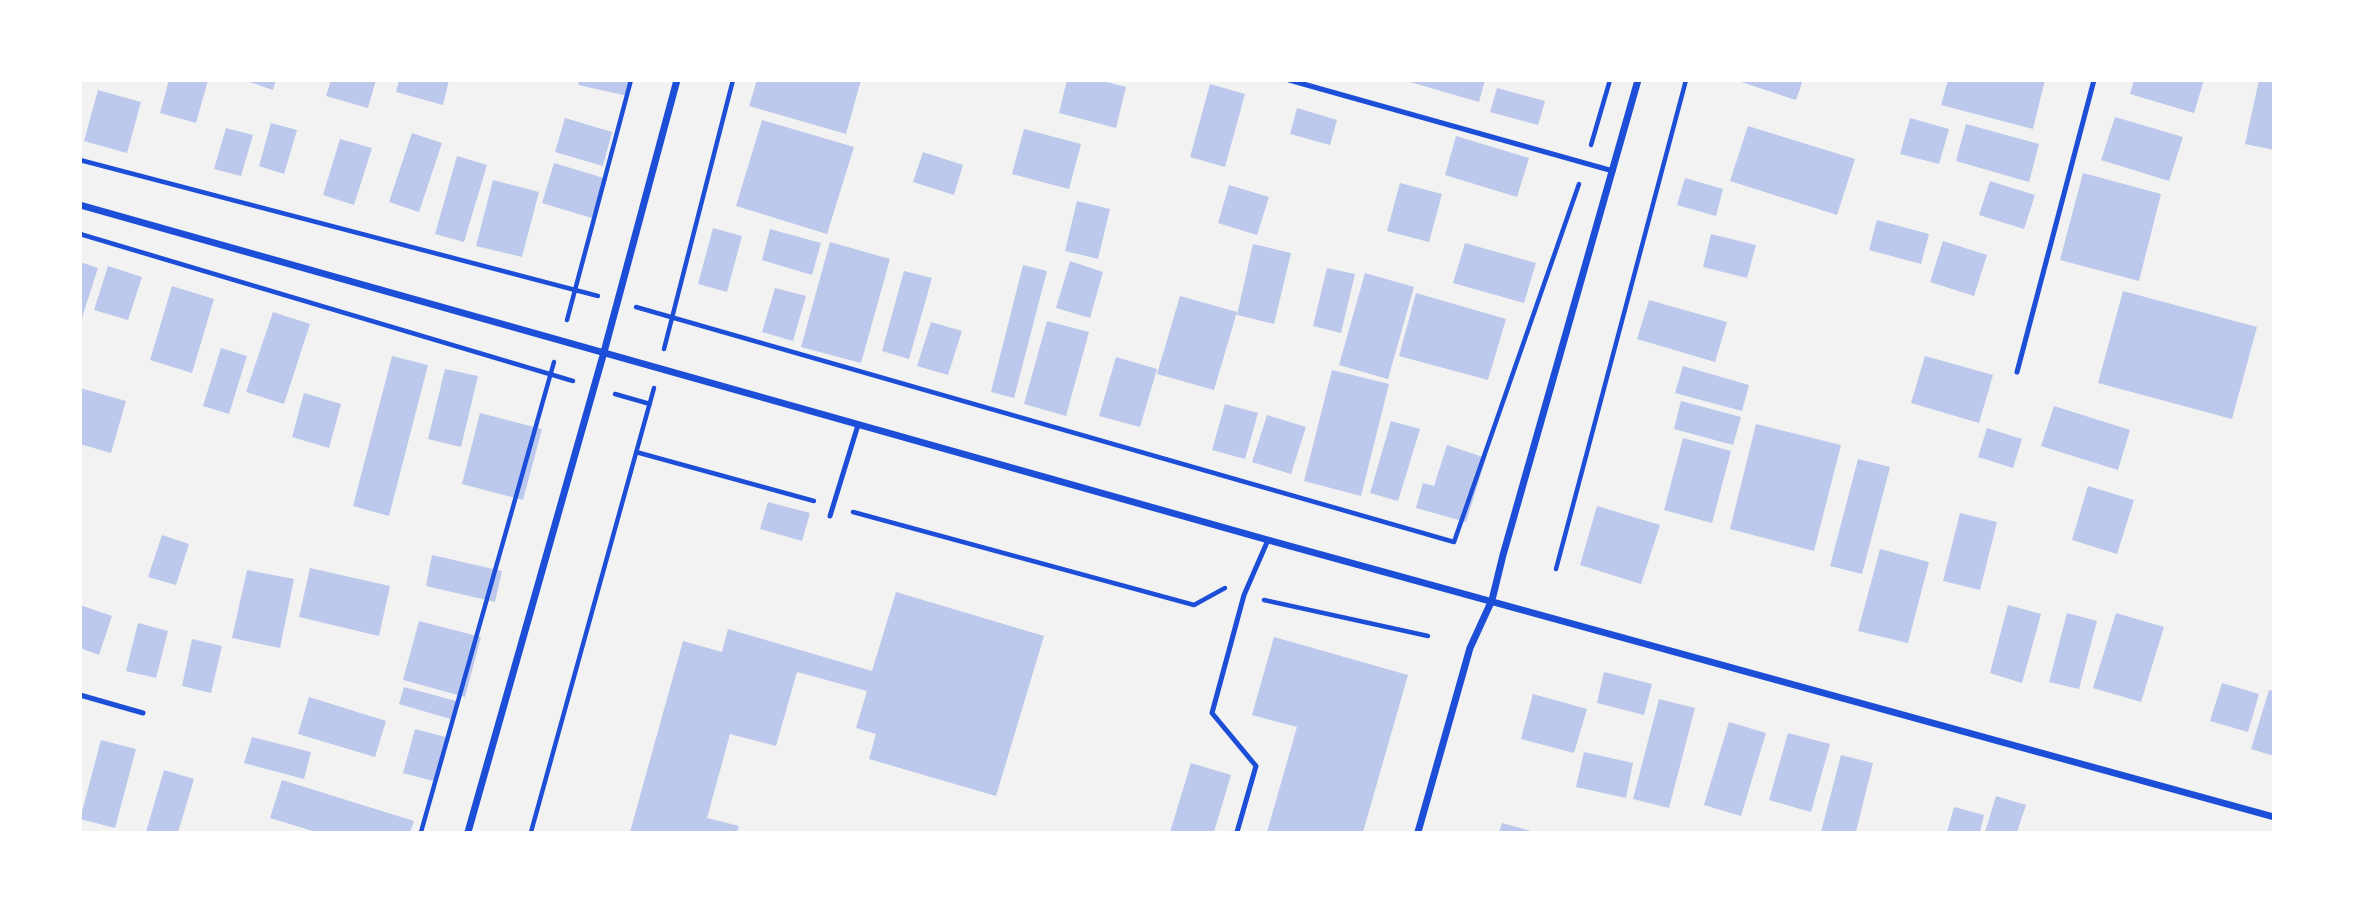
<!DOCTYPE html>
<html>
<head>
<meta charset="utf-8">
<style>
	body { margin:0 }
	#map { position:relative; width:2354px; height:913px; overflow:hidden; background:#f2f2f2; font-family:"Work Sans",sans-serif }
	canvas { display:block }
	.frame { position:absolute; inset:0; border:82px solid #fff; pointer-events:none }
</style>
</head>
<body>
<div id="map">
<canvas width="2354" height="913"></canvas>
<div class="frame"></div>
</div>
<script>
const g = document.querySelector('canvas').getContext('2d');
g.lineJoin = 'round';
function fillPath(path, color) {
  g.fillStyle = color;
  g.fill(path, 'evenodd');
}
function strokePath(path, color, width, dash) {
  g.strokeStyle = color;
  g.lineWidth = width;
  g.lineCap = dash ? 'butt' : 'round';
  g.setLineDash(dash || []);
  g.stroke(path);
}
fillPath(new Path2D(`
	M169 80H208L196 123 160 113Z
	M244 80H276L273 90Z
	M331 80H376L368 108 326 96Z
	M399 80H449L443 105 396 92Z
	M579 80H632L628 96 578 85Z
	M757 80H861L846 134 749 106Z
	M1067 80H1099L1126 87 1116 128 1059 113Z
	M1403 80H1485L1479 102Z
	M1735 80H1803L1796 100Z
	M1948 80H2045L2033 129 1941 105Z
	M2134 80H2204L2194 113 2130 94Z
	M2259 80H2274V150L2245 144Z
	M1210 84 1245 94 1225 167 1190 157Z
	M1497 88 1545 101 1538 125 1490 112Z
	M98 90 141 102 127 153 84 141Z
	M1297 108 1337 120 1330 145 1290 134Z
	M2115 117 2183 137 2169 181 2101 160Z
	M565 118 612 132 603 166 555 152Z
	M1910 118 1949 129 1939 164 1900 154Z
	M762 120 854 147 827 234 736 206Z
	M271 123 297 130 284 174 259 166Z
	M1966 124 2039 144 2029 182 1956 161Z
	M1748 126 1855 159 1837 215 1730 181Z
	M226 128 253 135 241 176 214 169Z
	M1024 129 1081 144 1069 189 1012 174Z
	M412 133 442 143 419 212 389 202Z
	M1456 136 1529 158 1517 197 1445 175Z
	M340 139 372 148 354 205 323 195Z
	M923 152 963 165 954 195 913 182Z
	M457 156 487 165 464 242 435 234Z
	M554 163 607 179 595 219 542 203Z
	M2083 173 2161 194 2139 281 2060 260Z
	M1685 178 1723 189 1716 216 1677 205Z
	M493 180 539 192 522 257 476 246Z
	M1990 181 2035 195 2024 229 1979 215Z
	M1400 183 1442 194 1429 242 1387 231Z
	M1229 185 1269 197 1257 235 1218 223Z
	M1077 201 1110 209 1098 259 1065 251Z
	M1877 220 1929 234 1921 264 1869 250Z
	M713 228 742 236 727 292 698 284Z
	M770 229 821 243 812 275 762 260Z
	M1711 234 1756 245 1747 278 1703 267Z
	M1943 241 1987 255 1974 296 1930 282Z
	M830 242 890 259 861 363 801 347Z
	M1465 243 1536 263 1524 303 1453 283Z
	M1253 244 1291 253 1274 324 1237 315Z
	M1070 261 1103 272 1090 318 1056 308Z
	M80 262 98 268 81 321H80Z
	M1023 265 1047 271 1014 398 991 392Z
	M108 266 142 277 128 320 94 310Z
	M1327 268 1355 274 1341 333 1313 326Z
	M904 271 932 278 909 359 882 351Z
	M1365 273 1414 287 1388 379 1339 365Z
	M172 286 214 299 192 373 150 360Z
	M775 288 806 296 793 341 762 332Z
	M2123 291 2257 327 2232 419 2098 383Z
	M1416 293 1506 319 1488 380 1399 356Z
	M1180 296 1237 312 1214 390 1157 374Z
	M1649 300 1727 322 1715 362 1637 339Z
	M273 312 310 324 284 404 246 392Z
	M1047 321 1089 332 1066 416 1024 404Z
	M931 322 962 331 948 375 917 366Z
	M221 348 247 356 229 414 203 406Z
	M392 356 428 365 389 516 353 506Z
	M1925 356 1993 375 1979 423 1911 403Z
	M1116 357 1157 369 1140 427 1099 416Z
	M1683 366 1749 385 1742 411 1675 393Z
	M445 369 478 376 461 447 428 439Z
	M1332 370 1389 384 1361 496 1304 481Z
	M80 388 126 401 111 453 80 444Z
	M304 393 341 404 329 448 292 437Z
	M1681 401 1741 417 1733 445 1674 429Z
	M1225 404 1258 413 1245 459 1212 450Z
	M2054 406 2130 430 2118 470 2041 446Z
	M480 413 542 429 523 500 462 484Z
	M1267 415 1306 427 1291 474 1252 462Z
	M1391 421 1420 429 1398 501 1370 493Z
	M1756 424 1841 445 1814 551 1730 529Z
	M1987 428 2022 439 2013 468 1978 457Z
	M1683 438 1731 451 1712 523 1664 510Z
	M1447 445 1486 458 1466 522 1416 508 1423 483 1434 486Z
	M1858 459 1890 467 1862 574 1830 566Z
	M2088 486 2134 500 2117 554 2072 540Z
	M768 502 810 513 802 541 760 529Z
	M1597 506 1660 525 1641 584 1580 565Z
	M1960 513 1997 522 1980 590 1943 581Z
	M162 535 189 544 176 585 148 577Z
	M1880 549 1929 562 1908 643 1858 631Z
	M432 555 502 571 495 602 426 586Z
	M310 568 390 586 379 636 299 617Z
	M247 570 294 579 280 648 232 638Z
	M896 592 1044 636 996 796 869 759 876 734 856 728 867 691 797 672 776 746 730 734 707 818 739 826 737 832H630L683 641 722 652 728 629 872 671Z
	M80 605 112 616 99 655 80 648Z
	M2008 605 2041 614 2022 683 1990 673Z
	M2067 613 2097 621 2079 689 2049 682Z
	M2116 613 2164 627 2141 702 2093 688Z
	M419 621 481 637 465 697 403 680Z
	M138 623 168 631 156 678 126 671Z
	M1274 637 1408 675 1363 832H1267L1297 727 1252 715Z
	M192 639 222 646 211 693 182 686Z
	M1604 672 1652 684 1644 715 1597 703Z
	M2222 683 2259 694 2248 732 2210 721Z
	M404 687 460 702 454 720 399 704Z
	M2269 690 2274 691V756L2251 749Z
	M1533 694 1587 709 1574 753 1521 739Z
	M309 697 386 721 375 757 298 734Z
	M1659 699 1695 708 1669 808 1633 799Z
	M1729 722 1766 733 1741 816 1704 805Z
	M415 729 449 738 437 782 403 773Z
	M1788 733 1830 744 1811 812 1769 800Z
	M252 737 311 752 304 779 244 763Z
	M101 740 136 749 115 828 80 819Z
	M1584 752 1633 763 1626 798 1576 787Z
	M1841 755 1873 763 1856 832H1821Z
	M1191 763 1231 775 1214 832H1170Z
	M164 770 194 779 178 832H146Z
	M282 780 414 821 410 832H316L270 818Z
	M1996 796 2026 805 2017 832H1985Z
	M1954 807 1984 815 1980 832H1947Z
	M1502 823 1535 832H1499Z`), '#bdc9ec');
strokePath(new Path2D(`
	M1591 145 1610 80
	M80 160 598 296
	M80 234 573 381
	M636 307 1454 542 1579 184
	M567 320 631 80
	M664 349 733 80
	M615 394 650 404
	M636 452 814 501
	M853 512 1194 605 1225 588
	M1556 569 1686 80
	M1264 600 1428 636
	M421 832 554 362
	M531 832 654 388`), '#1d4ed8', 4.5);
strokePath(new Path2D(`
	M1289 80 1613 171
	M2017 372 2094 80
	M830 516 858 425
	M80 695 143 713
	M1237 832 1256 766 1212 713 1244 595 1268 540`), '#1d4ed8', 5);
strokePath(new Path2D(`
	M80 205 1268 540 2274 817
	M468 832 604 352 677 80
	M1418 832 1470 648 1492 600 1503 555 1638 80`), '#1d4ed8', 7);
</script>
</body>
</html>
